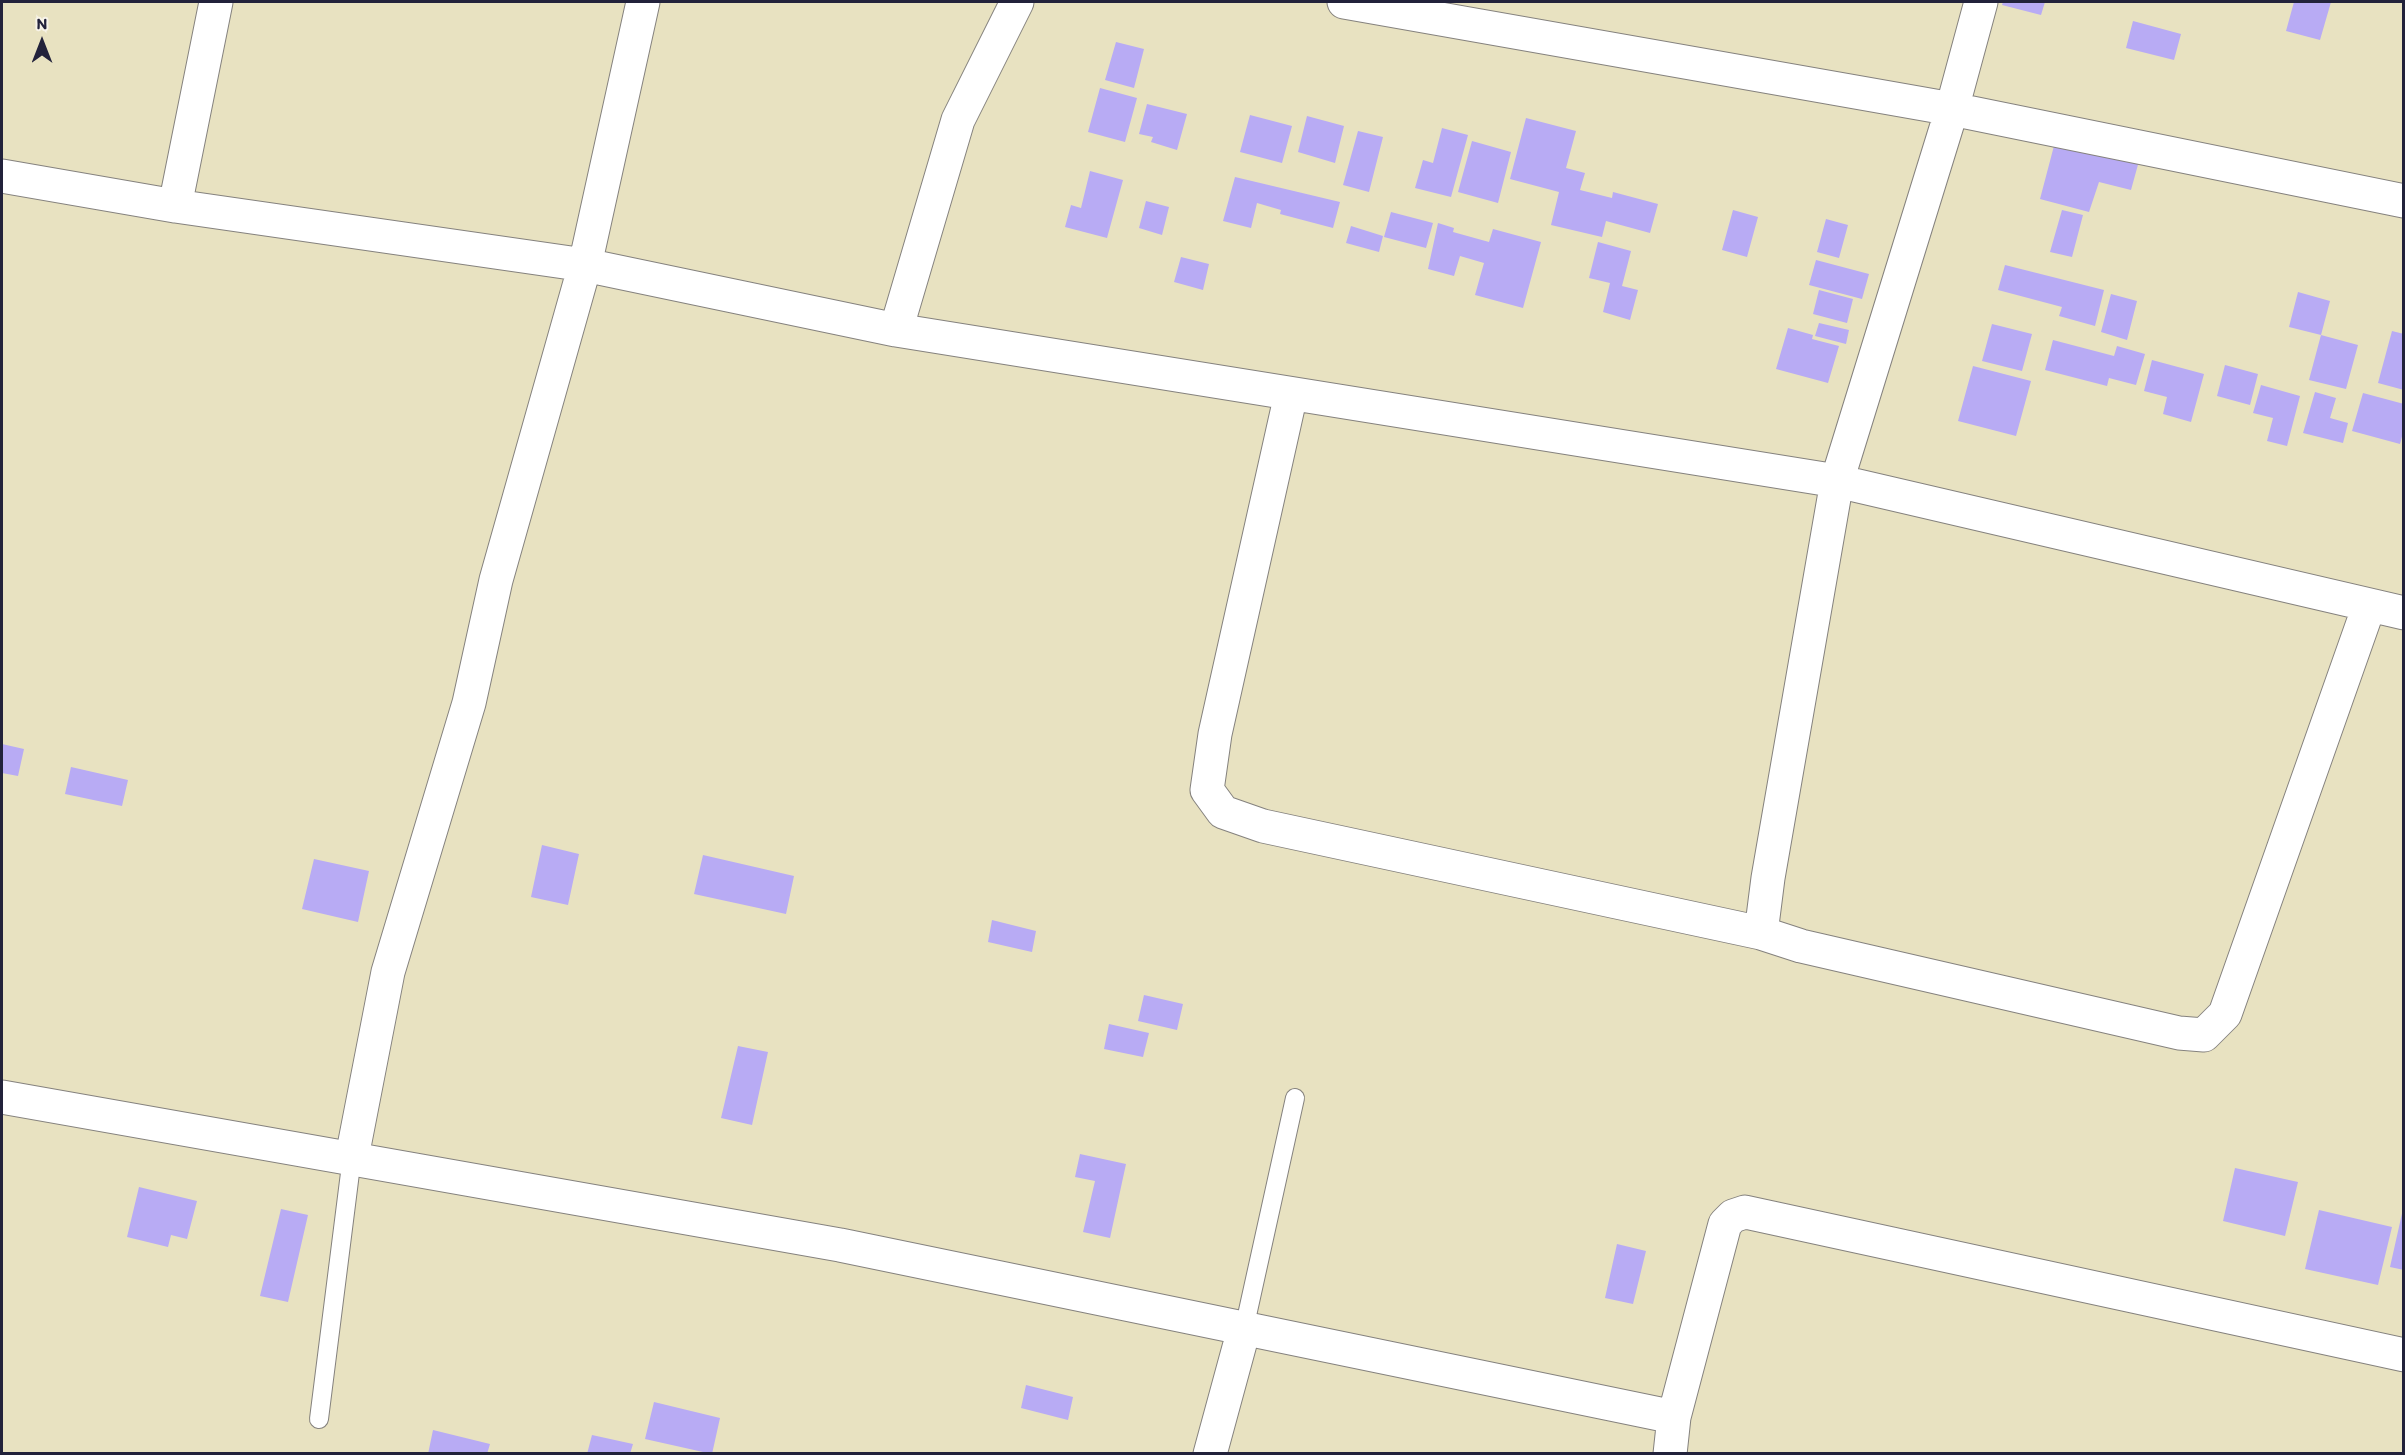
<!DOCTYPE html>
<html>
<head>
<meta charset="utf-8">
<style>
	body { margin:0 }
	#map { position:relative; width:2405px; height:1455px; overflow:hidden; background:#e8e2c1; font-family:Itim,sans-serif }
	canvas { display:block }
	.frame { position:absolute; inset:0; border:3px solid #22223b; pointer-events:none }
	.north { position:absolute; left:12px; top:12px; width:60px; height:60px; -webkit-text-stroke:4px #f7f3e8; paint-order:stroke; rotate:0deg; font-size:16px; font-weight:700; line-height:24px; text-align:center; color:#22223b }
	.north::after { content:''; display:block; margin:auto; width:21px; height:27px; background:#22223b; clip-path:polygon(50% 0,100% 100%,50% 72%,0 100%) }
</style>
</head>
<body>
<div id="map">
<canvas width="2405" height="1455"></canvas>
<div class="frame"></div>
<div class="north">N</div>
</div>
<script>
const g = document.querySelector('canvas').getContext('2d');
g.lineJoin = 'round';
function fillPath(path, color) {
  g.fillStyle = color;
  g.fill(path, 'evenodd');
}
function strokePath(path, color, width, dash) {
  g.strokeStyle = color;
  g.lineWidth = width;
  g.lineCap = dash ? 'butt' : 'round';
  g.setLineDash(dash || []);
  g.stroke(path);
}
fillPath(new Path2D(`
	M2003 2H2045L2041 15 2002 5Z
	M2294 2H2331L2320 40 2286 31Z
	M2133 21 2181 34 2174 60 2126 48Z
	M1116 42 1144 49 1134 88 1105 80Z
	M1100 88 1137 98 1125 142 1088 132Z
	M1147 104 1187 114 1177 150 1151 142 1153 137 1139 134Z
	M1250 115 1292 126 1282 163 1240 152Z
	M1307 116 1344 126 1335 163 1298 152Z
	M1526 118 1576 131 1566 168 1585 173 1580 190 1612 198 1613 192 1658 204 1650 233 1606 221 1602 237 1551 225 1559 192 1510 179Z
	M1442 128 1468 135 1451 197 1415 188 1423 160 1433 163Z
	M1358 131 1383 137 1369 192 1343 185Z
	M1472 141 1511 152 1498 203 1458 192Z
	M2055 142 2139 161 2131 190 2099 182 2089 212 2040 199Z
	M1090 171 1123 180 1107 238 1065 227 1071 205 1081 208Z
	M1235 177 1340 202 1333 228 1280 214 1281 210 1257 203 1251 228 1223 221Z
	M1146 201 1169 207 1162 235 1139 228Z
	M1733 210 1758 217 1747 257 1722 250Z
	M2062 210 2083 215 2072 257 2050 252Z
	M1391 212 1433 223 1426 248 1384 237Z
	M1826 219 1848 225 1839 258 1817 252Z
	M1438 223 1454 228 1453 232 1489 242 1493 229 1541 242 1523 308 1475 295 1484 263 1460 256 1454 276 1428 269Z
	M1351 226 1383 236 1379 252 1346 243Z
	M1598 242 1631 251 1622 286 1638 290 1630 320 1603 312 1610 283 1589 278Z
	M1181 257 1209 264 1203 290 1174 282Z
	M1816 260 1869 274 1862 299 1809 285Z
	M2005 265 2104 290 2095 326 2059 316 2062 307 1998 290Z
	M1819 290 1853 299 1847 323 1813 314Z
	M2298 292 2330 301 2321 335 2289 327Z
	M2111 294 2137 301 2127 340 2101 332Z
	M1819 323 1849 330 1846 344 1815 336Z
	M1992 324 2032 334 2022 371 1982 361Z
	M1788 328 1813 335 1812 339 1839 346 1828 383 1776 369Z
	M2392 331 2404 334V390L2378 383Z
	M2321 335 2358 345 2346 389 2309 380Z
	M2053 340 2114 356 2117 346 2145 354 2136 385 2109 378 2107 386 2045 370Z
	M2152 360 2204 374 2191 422 2163 414 2167 397 2144 391Z
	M2225 365 2258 374 2250 405 2217 396Z
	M1973 366 2031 381 2016 436 1958 421Z
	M2261 385 2300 396 2287 446 2267 441 2273 418 2253 413Z
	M2315 392 2336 398 2330 418 2348 423 2343 443 2303 433Z
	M2363 393 2404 404V429L2400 444 2352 431Z
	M2 744 24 749 18 776 2 773Z
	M71 767 128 780 122 806 65 794Z
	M542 845 579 854 568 905 531 897Z
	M703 855 794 876 786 914 694 894Z
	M314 859 369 871 358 922 302 909Z
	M992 920 1036 931 1032 952 988 942Z
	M1144 995 1183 1004 1177 1030 1138 1021Z
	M1109 1024 1149 1033 1143 1057 1104 1049Z
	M738 1046 768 1052 752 1125 721 1118Z
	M1080 1154 1126 1164 1110 1238 1083 1232 1095 1181 1075 1177Z
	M2235 1168 2298 1182 2285 1236 2223 1221Z
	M139 1187 197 1201 187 1239 171 1235 168 1247 127 1237Z
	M281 1209 308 1215 288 1302 260 1296Z
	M2403 1209H2404V1270L2390 1267Z
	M2319 1210 2392 1227 2378 1285 2305 1269Z
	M1617 1244 1646 1251 1633 1304 1605 1298Z
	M1026 1385 1073 1397 1068 1420 1021 1408Z
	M654 1402 720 1418 712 1454 645 1439Z
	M433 1430 490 1444 487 1454H428Z
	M592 1435 633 1444 630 1454H587Z`), '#b8abf4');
const lane = new Path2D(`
	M1244 1329 1295 1098
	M319 1419 352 1157`);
const street = new Path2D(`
	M1344 2 1952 109 2404 201
	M1981 2 1952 109 1837 481 1768 878 1761 933 1801 946 2179 1033 2204 1035 2225 1014 2369 606
	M2 176 175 206 585 265 896 330 1837 481 2404 613
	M175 206 216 2
	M896 330 958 120 1017 2
	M1291 394 1215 734 1207 790 1223 812 1263 826 1761 933
	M2 1097 840 1245 1674 1417
	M352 1157 388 972 469 703 496 580 585 265 643 2
	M1210 1454 1244 1329
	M1670 1454 1674 1417 1725 1224 1733 1216 1745 1212 2404 1355`);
strokePath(lane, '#85827e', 20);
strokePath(street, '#85827e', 35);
strokePath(lane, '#fff', 18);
strokePath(street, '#fff', 33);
</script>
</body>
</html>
